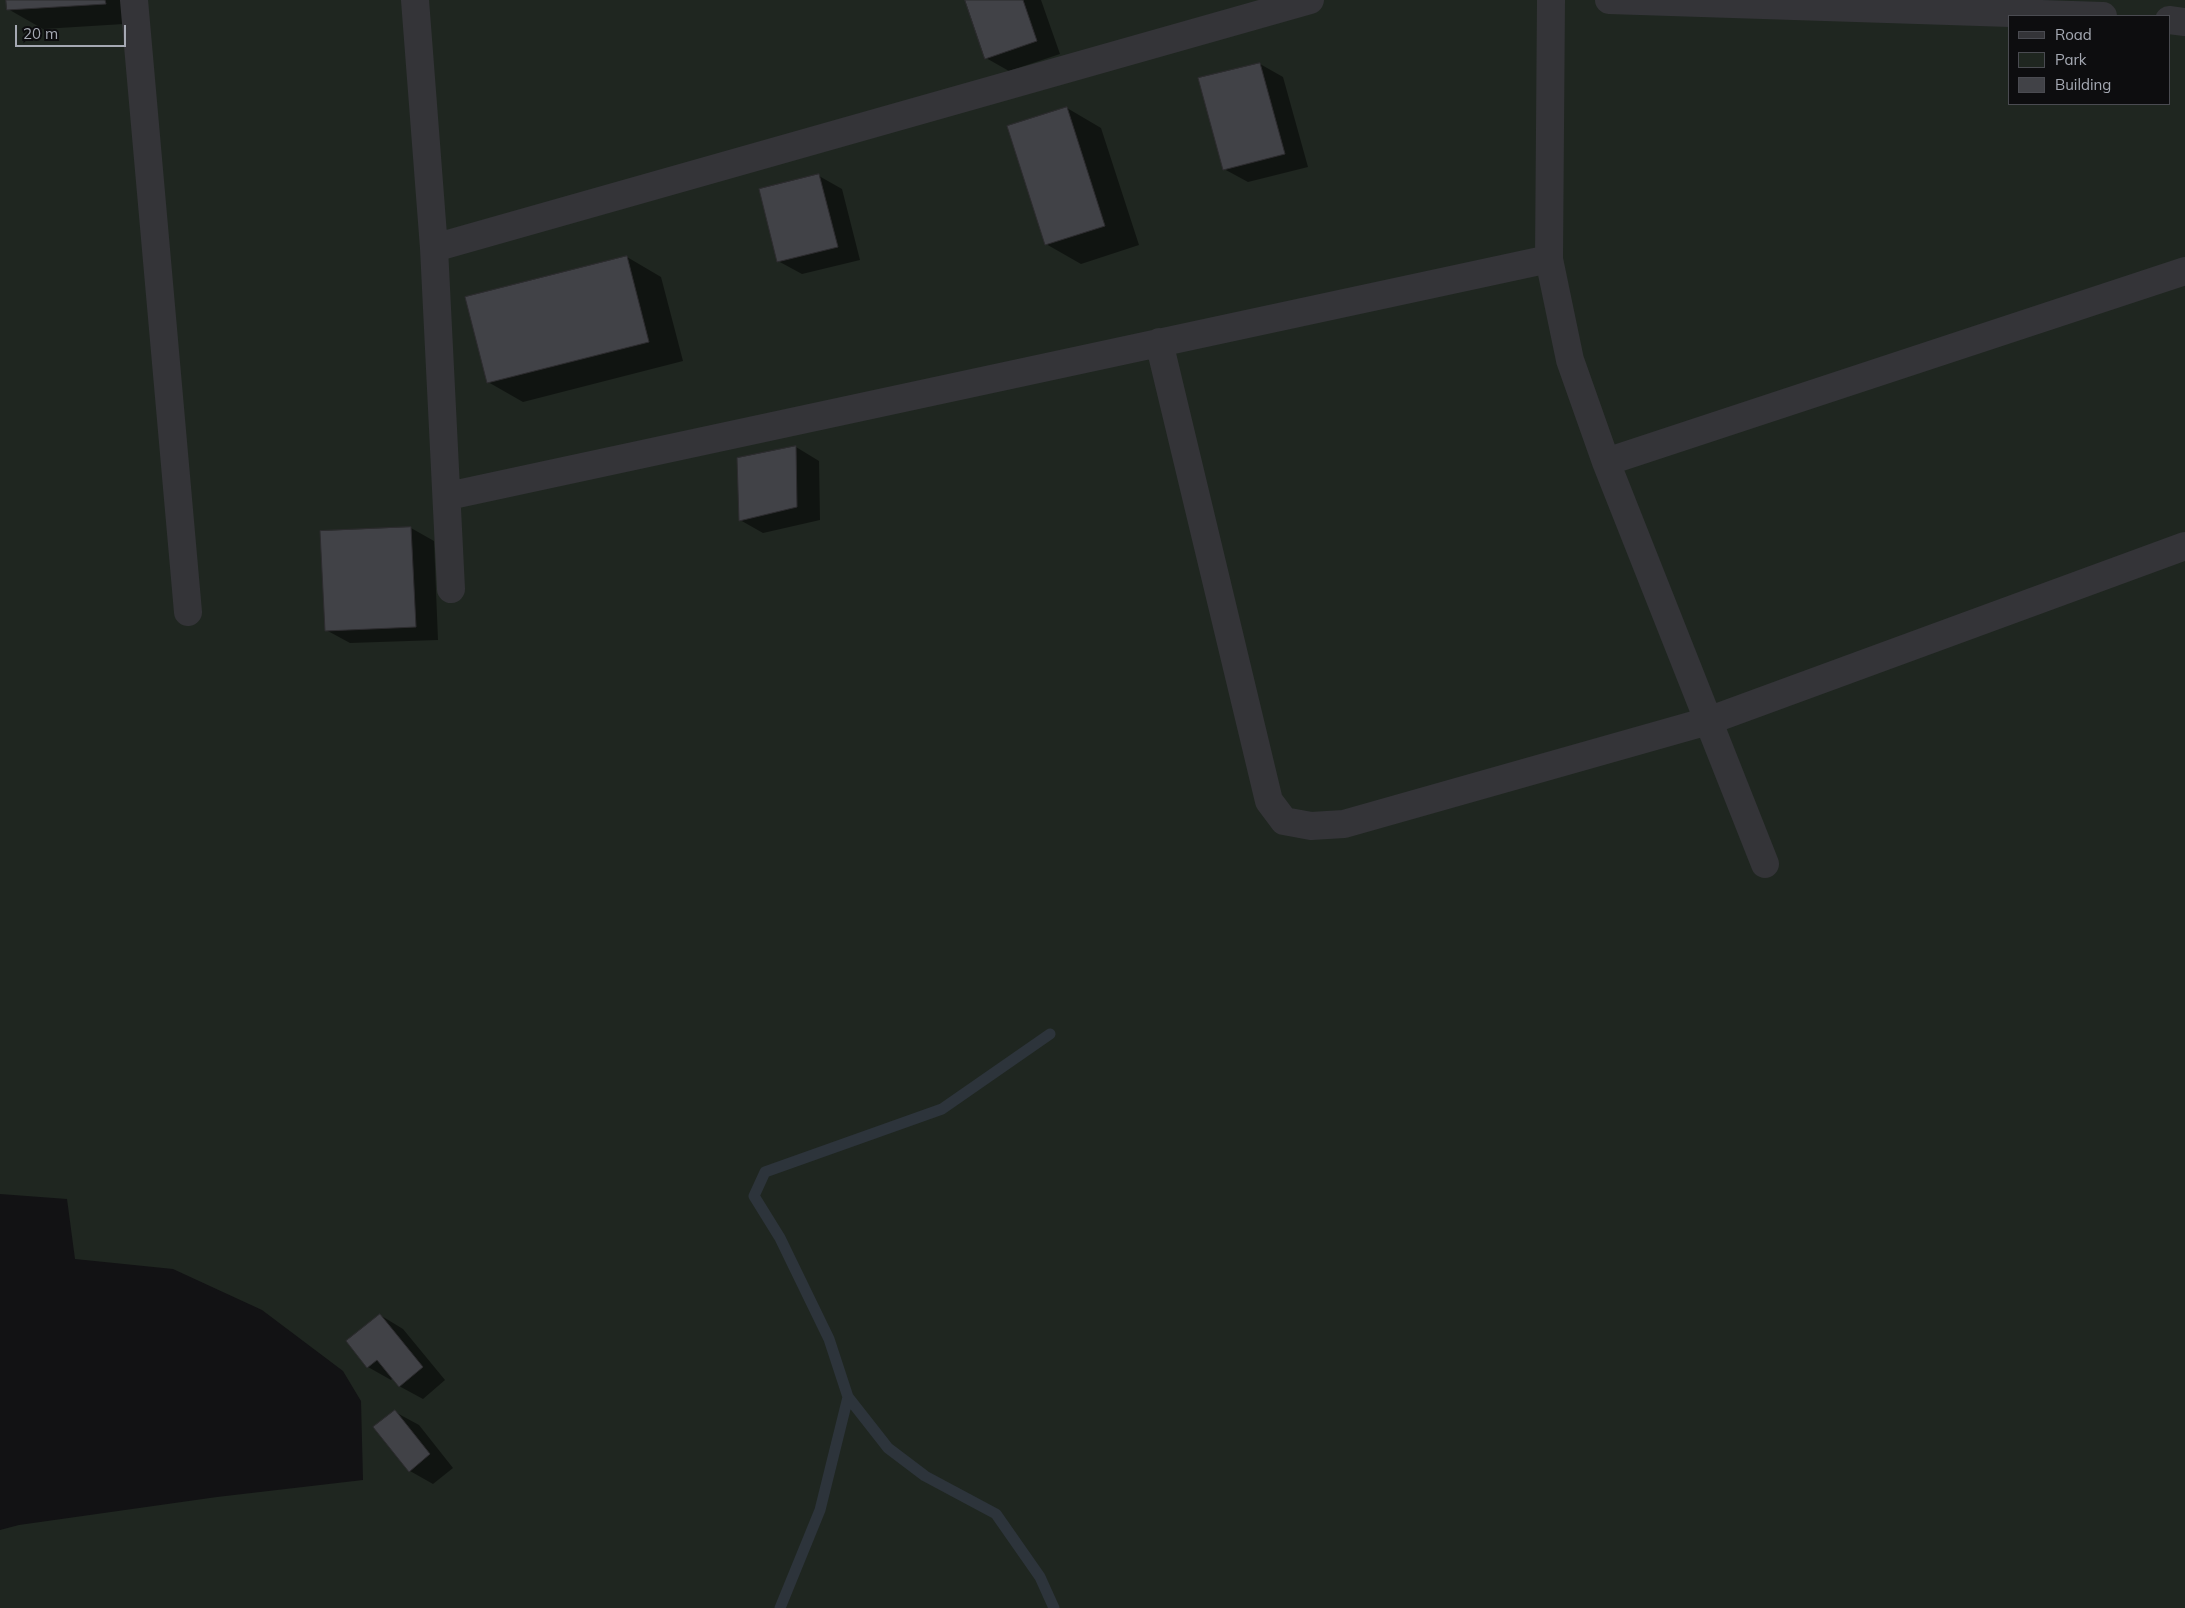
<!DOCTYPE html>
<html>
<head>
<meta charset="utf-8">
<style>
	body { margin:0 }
	#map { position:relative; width:2185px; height:1608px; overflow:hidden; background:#121214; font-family:Mulish,sans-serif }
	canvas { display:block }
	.legend { position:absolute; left:2008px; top:15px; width:162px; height:90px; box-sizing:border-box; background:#0d0d0f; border:1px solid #4a4b51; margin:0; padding:6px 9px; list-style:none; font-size:15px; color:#a5a9b3 }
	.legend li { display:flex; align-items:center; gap:10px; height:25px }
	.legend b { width:25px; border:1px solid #4a4b51 }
	.scale { position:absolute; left:15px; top:25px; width:111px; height:22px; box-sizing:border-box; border:2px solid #a5a9b3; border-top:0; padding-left:6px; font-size:15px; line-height:18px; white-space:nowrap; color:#a5a9b3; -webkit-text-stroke:4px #0d0d0f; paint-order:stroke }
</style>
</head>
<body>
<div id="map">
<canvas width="2185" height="1608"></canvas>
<ul class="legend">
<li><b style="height:6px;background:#343438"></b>Road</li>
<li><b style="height:14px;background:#1f2620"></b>Park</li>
<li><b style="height:14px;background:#414247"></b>Building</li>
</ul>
<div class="scale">20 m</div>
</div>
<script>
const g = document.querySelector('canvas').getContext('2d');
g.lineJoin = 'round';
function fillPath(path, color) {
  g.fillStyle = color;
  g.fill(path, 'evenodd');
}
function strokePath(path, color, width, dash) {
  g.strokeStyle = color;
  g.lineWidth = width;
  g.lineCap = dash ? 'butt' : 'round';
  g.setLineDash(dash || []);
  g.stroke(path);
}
fillPath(new Path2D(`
	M0 0H2185V1608H0V1530L19 1525 217 1497 363 1480 361 1401 343 1371 262 1310 173 1269 75 1259 67 1199 0 1194ZM2009 16H2169V104H2009Z`), '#1f2620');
fillPath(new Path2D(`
	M7 0H138L140 23 43 29 8 9Z
	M966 0H1041L1060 54 1009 71 986 58Z
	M1260 64 1283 77 1308 167 1248 182 1224 169Z
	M1067 108 1101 128 1139 245 1081 264 1046 244Z
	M819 176 842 189 860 260 802 274 778 261Z
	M627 257 661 277 683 361 523 402 488 382Z
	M796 447 819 461 820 520 763 533 740 520Z
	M411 528 434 541 438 640 350 643 326 630Z
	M380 1315 403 1329 445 1380 423 1399 399 1386 393 1378 391 1380 368 1367Z
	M395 1412 419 1425 453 1468 433 1484 410 1471Z`), '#0007');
strokePath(new Path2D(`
	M848 1397 888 1448 925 1476 996 1514 1040 1577 1054 1608
	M780 1608 820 1510 848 1397 829 1339 780 1238 754 1196 765 1172 942 1109 1050 1034`), '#2d343b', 11);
const building = new Path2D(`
	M6 0H105L106 4 7 10Z
	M965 0H1023L1037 41 985 59Z
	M1260 63 1285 154 1223 170 1198 78Z
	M1067 107 1105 226 1045 245 1007 126Z
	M819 174 838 247 777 262 759 189Z
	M627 256 649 342 487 383 465 297Z
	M796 446 797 507 739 521 737 458Z
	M411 527 416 627 325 631 320 531Z
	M380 1314 423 1367 399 1387 377 1360 367 1368 346 1341Z
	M395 1410 430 1454 409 1472 373 1427Z`);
fillPath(building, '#414247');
strokePath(building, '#2d2c2f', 1);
strokePath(new Path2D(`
	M134 0 188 612
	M415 0 434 248 451 589
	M1551 0 1549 259 1570 360 1606 462 1765 864
	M1609 0 2103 16
	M2169 20 2185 22
	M434 248 1310 0
	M1159 342 1269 801 1284 821 1311 826 1344 824 1708 721 2185 546
	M1606 462 2185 271
	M448 496 1549 259`), '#343438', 28);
</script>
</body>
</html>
